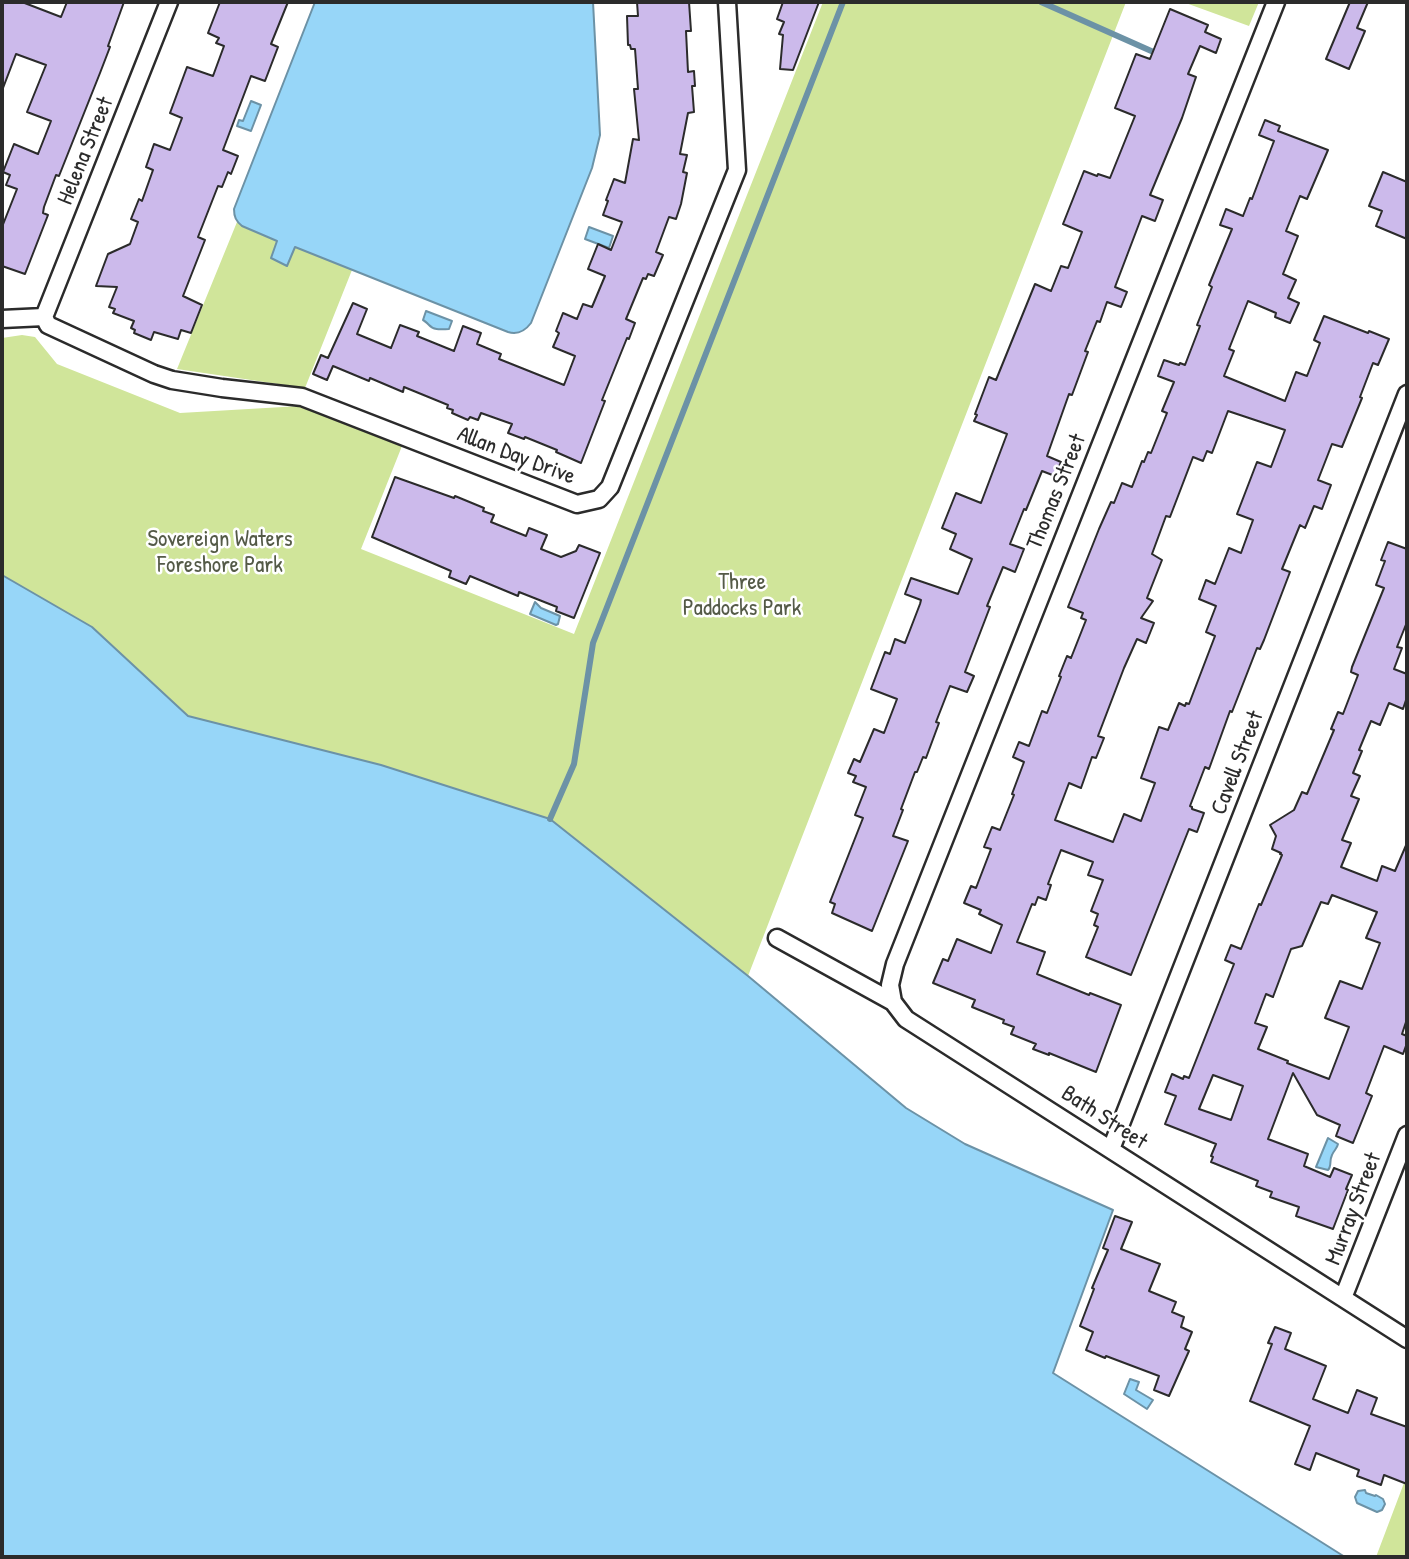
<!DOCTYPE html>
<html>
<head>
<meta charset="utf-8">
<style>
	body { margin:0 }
	#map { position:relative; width:1409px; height:1559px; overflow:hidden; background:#fff; font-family:"Patrick Hand",sans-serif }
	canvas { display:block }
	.frame { position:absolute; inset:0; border:4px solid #2b2b2b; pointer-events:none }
</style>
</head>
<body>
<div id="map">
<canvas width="1409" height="1559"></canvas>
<div class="frame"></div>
</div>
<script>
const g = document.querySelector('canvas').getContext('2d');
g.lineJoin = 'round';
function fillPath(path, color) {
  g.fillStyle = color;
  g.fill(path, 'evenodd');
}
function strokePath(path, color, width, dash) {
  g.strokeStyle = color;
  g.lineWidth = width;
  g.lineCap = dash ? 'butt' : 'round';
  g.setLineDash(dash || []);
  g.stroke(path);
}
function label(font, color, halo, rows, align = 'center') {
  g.font = font + ' "Patrick Hand",sans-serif';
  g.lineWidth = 5;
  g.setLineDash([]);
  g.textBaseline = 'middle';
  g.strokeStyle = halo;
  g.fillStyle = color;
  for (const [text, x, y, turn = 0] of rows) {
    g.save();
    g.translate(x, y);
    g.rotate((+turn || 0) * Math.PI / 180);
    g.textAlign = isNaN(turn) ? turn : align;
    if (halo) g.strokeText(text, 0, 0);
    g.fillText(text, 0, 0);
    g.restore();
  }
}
fillPath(new Path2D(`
	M823 2H1126L748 976 906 1108 965 1144 1113 1210 2 873V338L22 335 35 337 57 364 180 413 300 406 402 446 361 549 574 634Z
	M1183 2H1259L1249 26Z
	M237 222 242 226 277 241 271 258 286 266 295 247 352 270 305 388 177 369Z
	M1407 1475V1557H1376Z`), '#d0e59a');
const water = new Path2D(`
	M315 2H593L600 135 592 168 531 323C525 331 518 335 508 332L295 247 287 266 271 258 277 241 242 226C236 221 234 217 234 209Z
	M251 101 261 105 251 131 237 126 239 120 243 121Z
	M589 227 613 236 609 248 585 239Z
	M426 311 452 321 449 329C443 329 434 331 429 325 427 323 425 321 423 320Z
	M2 575 92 627 188 716 381 765 550 819 748 976 906 1108 965 1144 1113 1210 1053 1373 1345 1557H2Z
	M535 602 541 608 560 616 558 624 556 625 530 614Z
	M1328 1138 1338 1144C1337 1149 1334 1150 1332 1155 1329 1161 1332 1166 1328 1170L1316 1167Z
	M1130 1379 1139 1382 1136 1390 1153 1400 1147 1409 1124 1394Z
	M1365 1490 1366 1493 1375 1496 1376 1495 1383 1499 1385 1504 1382 1510 1377 1512 1357 1503 1355 1497 1358 1491Z`);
fillPath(water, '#97d6f8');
strokePath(water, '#6c92a6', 2);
strokePath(new Path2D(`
	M1041 2 1158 54
	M550 819 574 764 593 643 843 2`), '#6c92a6', 6);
const building = new Path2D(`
	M2 2H22L61 17 67 2H124L108 46 110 47 100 73 59 176 56 175 44 207 43 213 48 215 25 274 2 266V227L17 189 6 185 10 175 3 172 14 144 38 154 51 121 27 112 46 65 16 54 3 88H2Z
	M220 2H288L271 44 278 47 265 81 251 76 223 150 238 156 231 174 228 172 222 187 218 186 198 237 205 240 183 296 202 305 191 333 181 330 178 339 154 332 151 340 134 333 135 330 131 328 134 321 113 313 115 309 109 307 117 287 96 286 108 254 130 244 138 222 131 219 139 199 142 201 153 170 146 167 154 144 170 150 182 118 170 113 187 67 213 76 224 46 216 43 219 38 208 33Z
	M637 2H689L691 31H686L688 72 694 71 695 86H692L694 112 688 113 680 154 687 155 683 172 687 173 681 204 676 219 669 217 656 252 663 255 654 276 648 274 646 279 643 278 626 319 635 323 629 339 627 338 602 400 605 401 581 463 556 452 557 450 525 437 524 439 508 433 512 424 481 413 478 420 470 417 468 420 452 413 453 410 447 408 448 405 404 387 403 392 370 378 369 381 333 366 327 380 313 374 321 355 328 358 353 303 367 309 357 334 391 348 400 325 419 332 417 336 454 351 463 326 481 333 477 344 501 354 499 359 564 385 575 356 553 347 559 333 556 331 563 313 577 319 583 304 592 307 605 276 588 269 598 244 611 250 622 222 603 215 608 201 606 200 614 179 625 183 633 139 639 140 634 89H638L635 49H631L630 45H628L627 16H638Z
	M783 2H819L793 70 780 69 783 35 779 34 784 22 777 19Z
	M1350 2H1368L1357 28 1365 31 1349 69 1326 59Z
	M1170 9 1208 25 1205 32 1221 39 1216 53 1200 46 1188 74 1196 77 1182 118 1150 195 1163 200 1155 221 1142 216 1115 287 1127 292 1121 307 1107 302 1100 322 1097 321 1085 351 1088 352 1072 395 1069 394 1047 456 1061 462 1055 476 1042 471 1026 510 1024 509 1010 544 1024 549 1015 572 1003 567 987 606 990 607 965 672 974 676 967 692 950 686 936 722 939 723 926 758 923 757 917 772H915L901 809 903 810 893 836 908 841 872 931 832 913 835 904 830 902 863 818 855 815 866 787 853 782 856 776 848 773 854 759 860 762 874 729 884 733 897 699 871 689 885 652 890 654 895 639 905 643 920 604 921 600 905 594 911 578 958 594 972 559 950 549 956 534 942 528 956 493 981 503 1007 434 974 421 977 415 975 414 989 377 996 380 1035 284 1051 291 1061 266 1068 268 1082 232 1063 224 1084 171 1097 176 1098 174 1110 178 1135 116 1115 108 1136 54 1150 59Z
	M1265 120 1280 126 1278 131 1328 150 1307 199 1300 196 1286 231 1298 236 1283 274 1296 280 1288 298 1299 303 1290 323 1275 317 1276 313 1248 301 1229 349 1234 351 1224 376 1285 401 1296 372 1307 376 1320 343 1314 340 1324 316 1368 333 1369 331 1389 339 1378 365 1373 363 1360 397 1362 398 1342 447 1332 444 1318 480 1331 485 1322 509 1314 506 1305 528 1300 525 1282 569 1290 572 1264 640 1260 649 1257 648 1232 712 1230 711 1209 769 1205 767 1190 806 1192 807V809L1204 813 1197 832 1189 829 1131 975 1086 957 1098 927 1094 925 1098 914 1091 911 1103 880 1088 875 1093 862 1061 850 1048 884 1051 885 1046 900 1038 897 1035 905 1032 904 1017 942 1045 952 1037 974 1089 995 1090 993 1121 1005 1096 1072 1049 1053V1055L1033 1049 1036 1044 1011 1034 1014 1027 1003 1023 1004 1020 972 1007 975 1000 933 983 943 959 948 961 957 939 991 953 1002 925 979 914 981 910 964 903 971 886 976 888 991 849 984 847 992 827 1000 830 1014 795 1012 794 1024 762 1013 757 1019 742 1029 746 1042 711 1047 713 1061 677 1059 676 1067 656 1071 658 1086 620 1081 618 1083 613 1068 607 1099 529 1111 502 1114 503 1122 483 1132 487 1142 461 1144 462 1148 452 1151 453 1167 413 1162 411 1174 382 1158 376 1164 360 1179 365 1180 363 1185 365 1200 326 1197 325 1212 287 1209 285 1232 229 1220 225 1226 209 1243 216 1250 198 1252 199 1274 141 1259 135ZM1228 411 1285 430 1271 467 1257 462 1237 514 1253 520 1241 553 1229 548 1215 584 1206 580 1199 599 1216 606 1206 632 1215 636 1189 704 1186 703 1185 706 1179 703 1168 730 1159 727 1141 778 1155 783 1141 821 1124 814 1113 842 1055 820 1069 783 1081 788 1092 757 1096 758 1104 738 1098 736 1124 668 1137 639 1146 643 1154 623 1141 618 1153 601 1147 598 1162 560 1152 554 1166 516 1170 517 1193 457 1203 461 1207 451 1212 453Z
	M1383 172 1407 182V239L1376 226 1382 211 1369 206Z
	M395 477 454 498 455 496 484 508 483 511 494 515 491 522 526 536 529 528 547 535 541 549 561 557 576 551 579 545 600 553 574 618 556 611 557 607 519 592 518 596 470 576 466 584 449 577 451 571 372 537Z
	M1388 542 1407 549V622L1397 647 1402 648 1394 669 1407 674V697L1403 709 1389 703 1380 725 1371 721 1359 750 1362 751 1353 773 1360 776 1351 796 1359 799 1342 840 1351 843 1341 867 1377 881 1382 866 1395 871 1407 843V1019L1402 1034 1407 1036V1043L1403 1054 1384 1046 1366 1093 1372 1096 1353 1143 1336 1136 1340 1125 1317 1115 1293 1073 1268 1139 1308 1154 1304 1166 1330 1177 1334 1168 1352 1175 1346 1189 1348 1190 1333 1229 1296 1216 1299 1207 1270 1197 1272 1192 1256 1186 1258 1181 1211 1162 1213 1157 1211 1156 1216 1144 1165 1124 1176 1096 1165 1092 1172 1074 1183 1079 1184 1076 1189 1078 1234 964 1225 960 1231 945 1241 949 1259 904 1261 905 1282 855 1280 854 1281 853 1272 849 1276 836 1270 825 1294 810 1302 792 1307 794 1334 730 1331 729 1338 712 1343 714 1358 675 1351 672 1352 667 1384 588 1376 585 1385 561 1381 560ZM1332 895 1377 912 1366 938 1380 943 1362 989 1340 981 1325 1018 1349 1027 1329 1079 1287 1063 1288 1061 1258 1049 1267 1027 1255 1023 1266 994 1273 997 1291 949 1302 946 1321 902 1328 904ZM1213 1075 1243 1086 1231 1120 1199 1109Z
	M1115 1216 1132 1222 1121 1249 1160 1264 1149 1291 1176 1302 1172 1312 1184 1317 1181 1327 1192 1332 1185 1349 1189 1351 1169 1396 1154 1390 1159 1376 1106 1356 1105 1358 1086 1350 1093 1332 1080 1326 1094 1289 1092 1288 1108 1250 1103 1248Z
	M1275 1327 1291 1333 1285 1349 1326 1366 1313 1399 1348 1413 1357 1390 1377 1398 1371 1414 1407 1427V1484L1384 1475 1381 1485 1357 1476 1359 1470 1316 1453 1310 1470 1295 1464 1310 1426 1250 1401 1272 1344 1268 1343Z`);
fillPath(building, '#ccbaeb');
strokePath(building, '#2b2b2b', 2);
const minor = new Path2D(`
	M44 317 169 2
	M2 319 44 317 48 325 154 374 172 380 222 388 302 397 577 504 599 499 610 487 737 170 727 2
	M777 938 893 1002 906 1019 1407 1339
	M893 1002 890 985 895 964 1276 2
	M1111 1149 1407 394
	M1343 1298 1407 1135`);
strokePath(minor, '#2b2b2b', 21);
strokePath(minor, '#fff', 16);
label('23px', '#2b2b2b', '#fff', [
	["Helena Street",86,151,-68],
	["Allan Day Drive",516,456,21],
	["Thomas Street",1057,492,-68],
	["Cavell Street",1238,763,-69],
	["Bath Street",1104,1118,33],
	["Murray Street",1354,1209,-69]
]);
label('23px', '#545a47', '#fff', [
	["Sovereign Waters",220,540],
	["Foreshore Park",220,566],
	["Three",742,583],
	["Paddocks Park",742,609]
]);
</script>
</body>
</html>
